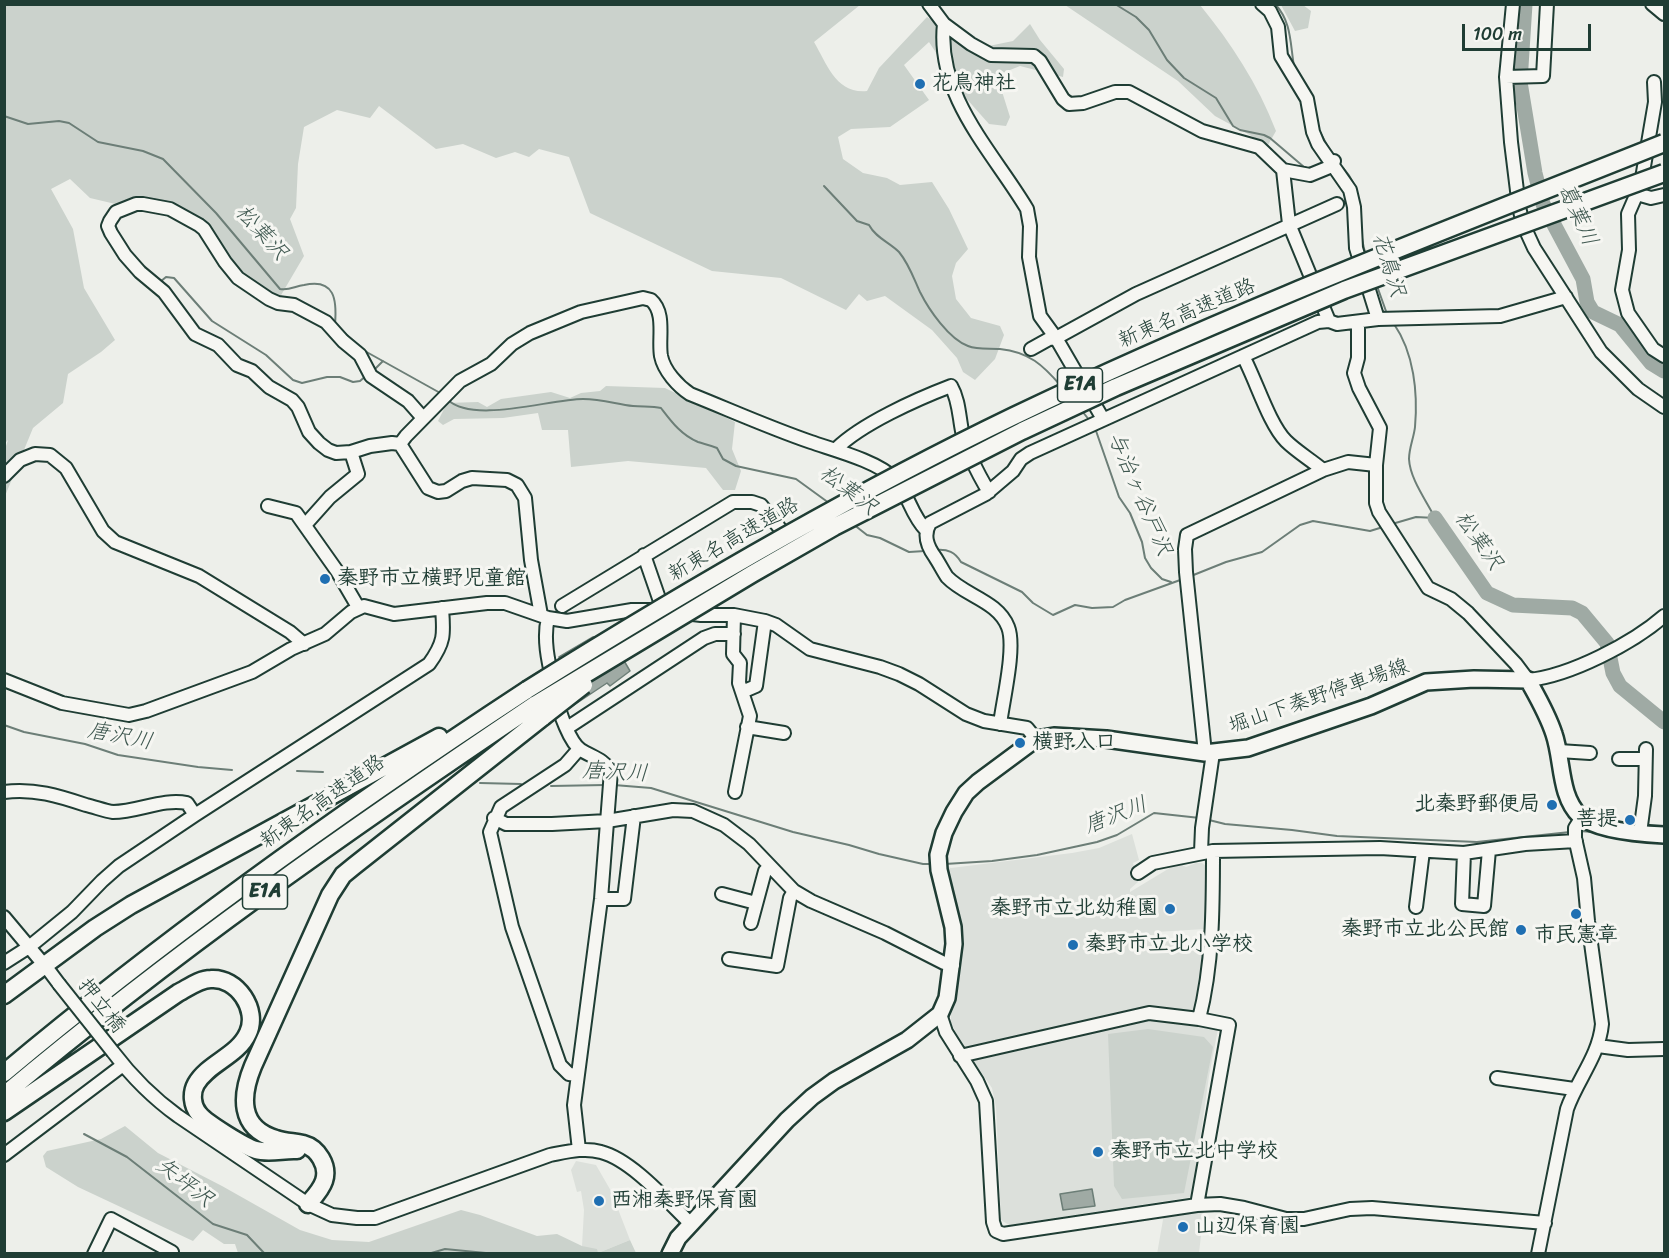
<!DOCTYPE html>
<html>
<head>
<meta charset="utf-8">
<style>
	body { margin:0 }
	#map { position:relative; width:1669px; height:1258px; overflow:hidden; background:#edefea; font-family:Sriracha,sans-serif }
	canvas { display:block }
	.frame { position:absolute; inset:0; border:6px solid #1f3d34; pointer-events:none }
	.scale { position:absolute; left:1462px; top:24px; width:129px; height:27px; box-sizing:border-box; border:3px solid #1f3d34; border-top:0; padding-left:8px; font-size:18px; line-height:21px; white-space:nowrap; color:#1f3d34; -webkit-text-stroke:4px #f6f6f2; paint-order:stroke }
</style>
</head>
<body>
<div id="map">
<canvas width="1669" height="1258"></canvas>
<div class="frame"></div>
<div class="scale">100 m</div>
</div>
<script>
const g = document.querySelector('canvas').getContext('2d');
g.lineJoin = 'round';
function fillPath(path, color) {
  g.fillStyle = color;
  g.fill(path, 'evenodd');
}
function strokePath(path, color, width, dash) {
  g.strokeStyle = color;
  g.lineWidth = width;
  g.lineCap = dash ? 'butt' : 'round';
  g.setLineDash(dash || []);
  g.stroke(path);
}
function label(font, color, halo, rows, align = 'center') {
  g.font = font + ' Sriracha,"Klee One",sans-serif';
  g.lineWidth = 6;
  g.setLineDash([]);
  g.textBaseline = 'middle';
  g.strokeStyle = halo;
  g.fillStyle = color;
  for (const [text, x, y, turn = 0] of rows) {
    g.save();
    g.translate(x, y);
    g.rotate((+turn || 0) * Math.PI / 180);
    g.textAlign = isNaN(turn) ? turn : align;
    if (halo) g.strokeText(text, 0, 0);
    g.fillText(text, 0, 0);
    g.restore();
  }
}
fillPath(new Path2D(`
	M1132 834 1139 860 1133 863 1138 882 1130 889V892L1178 863 1186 867 1196 863H1202L1206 866 1205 929 1156 932 1167 940 1205 949 1197 1010 1193 1014 1148 1009 964 1048 951 1023V1007L956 994 960 959 961 937 946 866 951 868 1072 853 1099 848Z
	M1148 1018 1218 1029 1209 1076 1192 1197 1009 1225 1001 1220 996 1107 992 1088 972 1059Z
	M576 1161 596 1165 611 1191 630 1240 598 1253 582 1246 584 1210 581 1191 577 1192 571 1170Z
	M1204 1209 1199 1253 1157 1254 1164 1214Z`), '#dce0db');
fillPath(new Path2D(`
	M5 5H860L814 42C827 64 836 94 867 91L879 68 927 17 979 48 1013 41 1030 24 1040 40 1064 69 1063 77 1020 66 1000 74 999 82 1010 117 1006 126 989 124 965 97 929 42 904 65 929 100 890 127 851 129 838 137 843 159 863 173 887 178 900 185 932 182 949 209 968 249 956 263 952 276 956 299 971 318 1000 326 1004 335 995 359 975 380 963 372 957 358 932 330 885 296 867 301 859 294 846 310 781 278 712 271 590 213 569 157 539 149 529 157 515 152 496 158 463 144 436 149 379 106 370 118 337 110 304 127 298 164 296 208 290 219 304 256 277 302 237 285 187 218 145 211 90 198 70 179 51 189 73 229 84 288 115 340 101 352 68 374 63 403 33 428 5 496V449L8 440 5 443Z
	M1065 5H1200C1231 43 1258 84 1276 131L1268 145 1215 116 1178 81Z
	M1281 5H1303L1311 11 1308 28 1295 31Z
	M606 386 665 388 735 422 732 449 741 471 735 490H723L706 468 628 461 571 467 568 430H542L538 413 503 418 454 419 443 425 438 421 447 403 478 402 487 407 501 399 551 392 570 398 581 393 600 391Z
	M1148 1029 1204 1037 1213 1047 1184 1193 1122 1199 1114 1186 1108 1034Z
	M125 1126 158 1153 222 1186 300 1230 332 1240 369 1242 461 1210 480 1215 537 1236 557 1234 582 1246 597 1249 598 1253 630 1240 636 1253H238L235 1244H224L203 1230 193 1241 78 1187 46 1167 43 1156 47 1151 101 1139Z`), '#cbd2cc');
const water = new Path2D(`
	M609 635 630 671 610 686 607 683 571 707 564 694 559 657 593 637Z
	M1092 1189 1095 1206 1063 1210 1060 1194Z`);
fillPath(water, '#9faaa4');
strokePath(water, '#6c7e77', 1.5);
strokePath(new Path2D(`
	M1115 4 1136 17 1149 30 1167 60 1184 78 1216 98 1233 126 1240 130 1264 135 1270 138 1304 167 1309 169
	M1275 4C1292 22 1290 44 1294 66
	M1298 73 1304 84
	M4 116 28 124 59 121 69 123 98 142 143 151 163 159 216 213 280 289C289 291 295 286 304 285 335 278 337 300 335 324
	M1320 132 1329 149
	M1338 163C1369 190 1354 223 1366 255
	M824 186 857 221 869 225C876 238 889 242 899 252 909 264 914 279 920 292 929 310 949 339 968 346 978 350 990 348 1000 349 1029 352 1043 365 1061 386
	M160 282 166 277 174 278 212 321 266 355 293 380 302 383 327 377H340L353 382 360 381 367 375
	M1377 286 1387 314
	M1394 324C1414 353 1418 393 1415 427 1414 437 1409 448 1409 459 1410 479 1426 500 1435 518
	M339 328 359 346
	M363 350 442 394
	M374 370 383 361
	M448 400C474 424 550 399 583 399 602 399 616 404 633 406 643 407 652 406 661 408 671 421 681 435 698 442 704 444 710 445 717 448L723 459 736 466 796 479 829 503
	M1082 411 1090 421
	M1095 428 1119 497 1130 513 1142 542 1145 558 1151 568 1162 579 1171 582
	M853 524 867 535 880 538 909 552 925 551
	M1392 524 1416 517 1435 518
	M936 550C948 549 955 552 961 562L1022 592 1033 603 1053 615 1075 605 1092 608 1113 607 1125 600 1183 579
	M1191 576 1226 562 1262 552 1300 525 1313 521 1370 531 1383 527
	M4 725 24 732 85 744 118 755 198 767 232 770
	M297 771 323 772
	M480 783 521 784
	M614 785 651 788 793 832 849 845 879 854 923 864H934
	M551 786 605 785
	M1209 820 1225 824 1292 830 1337 836 1477 842 1570 832
	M1579 831 1594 832
	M945 864 992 861 1037 855 1097 842 1117 835 1154 813 1200 818
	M84 1134 127 1157 213 1224 247 1235 265 1254
	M428 1254 445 1249 496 1254`), '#6c7e77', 2);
strokePath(new Path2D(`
	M1525 4 1520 82 1535 173 1543 204 1583 279 1587 302 1593 312 1620 325 1651 363 1664 371
	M1435 518 1487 593 1513 605 1572 608 1582 613 1607 643 1613 673 1620 686 1664 722`), '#9faaa4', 15);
const minor = new Path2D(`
	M929 4 944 24 971 44 991 55 1034 56 1040 61 1063 99 1069 104 1083 103 1115 92H1129L1202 131 1259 147 1283 170 1310 175 1332 166 1334 161
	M1262 4 1270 11 1278 27 1281 56 1307 99 1313 132 1318 144 1350 190 1354 207 1356 248 1378 319
	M1513 4 1506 77 1511 142 1519 207 1523 224 1534 248 1601 352 1638 389 1664 407
	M1652 4 1664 14
	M944 24C936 96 993 152 1027 209L1030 226 1029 257 1040 316 1056 338 1103 419
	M1506 77 1543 76 1547 4
	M1654 82 1655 102 1641 184 1628 214 1629 250 1622 290 1628 313 1653 349 1664 356
	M1283 170 1289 224 1329 321
	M1637 194 1651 198 1664 195
	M1358 322V358L1354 373 1359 388 1380 428 1376 465V503L1379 512 1428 588 1451 599 1468 613 1516 664 1528 680C1570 676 1633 643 1664 616
	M1031 349 1049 339 1056 338 1136 294 1337 204
	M1243 356C1256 380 1269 424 1286 441 1296 451 1311 460 1323 470
	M423 418 408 401 371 376 360 355 343 341 326 322 294 305 278 303 269 299 238 278 225 262 204 229 199 225 170 209 143 204H136L116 212 110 221 108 226 111 233 125 255 140 272 164 292 195 334 218 345 237 365 252 371 269 387 292 400 298 407 309 432 319 443 328 450 336 453 351 452 370 446 392 443 400 444 428 488 438 492 446 491 462 481 472 478 507 480 517 485 525 498 531 560 541 615
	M400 444 406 436 460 381 491 364 512 344 530 333 581 312 643 298 651 300C666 313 658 339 661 356 664 371 678 386 690 394 730 410 770 428 811 442 834 450 877 461 895 479 908 493 911 515 926 530
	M836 449C861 424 917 399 951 386 959 400 959 416 962 431 967 452 978 474 989 492
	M4 476 20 460 35 454 50 455 66 468 103 531 115 542 199 576 290 632 304 644
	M268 506 296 513 337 571 358 607
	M305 525 330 497 358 474 351 452
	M644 555 663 610
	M562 606 733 502H752L761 505 790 541
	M684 613 701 615H734L765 621 776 625 810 649 880 667 899 674 919 684 966 714 984 721 1027 728 1036 739
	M734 615 733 654 740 663 739 683 750 716 735 792
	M548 618C543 638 548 661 553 682
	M4 680 62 703 129 715 146 711 252 672 291 649 325 634 351 612 364 606 394 614 487 603H505L548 618 567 621 632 610H655
	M742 692 756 686 765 621
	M557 699C559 712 570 743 581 750 592 757 603 759 611 771L601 899 574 1105 579 1150
	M1000 724C1003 700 1016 647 1008 627 998 601 965 596 947 577 943 571 939 563 935 557 927 546 923 535 930 523L986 494 1013 471 1021 459 1030 453 1318 322 1329 321 1337 324 1378 319 1500 316 1566 297
	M747 727 784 733
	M567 728 704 638 715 634H734
	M1559 751 1590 753
	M1205 753 1186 572 1185 549 1187 535 1323 470 1348 462 1376 465
	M1619 759H1645
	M4 792C34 788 59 796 86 805 95 807 105 811 113 812 138 812 163 798 187 803L195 815
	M494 818 506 824H552L607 821 673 810 693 811 724 825 749 844 794 891 811 901 885 933 944 963 953 965
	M1640 833 1645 796 1646 749
	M1201 852 1202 828 1213 753
	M1464 853 1462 904 1484 906 1489 850
	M1138 873 1153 863 1213 851 1380 848 1464 853 1525 844 1576 841
	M722 894 756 903
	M601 899H624L634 816
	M1416 907 1423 851
	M4 917 40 960
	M751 923 765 871 770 866
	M729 959 777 966 790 898 794 891
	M4 963 29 947 72 912 102 881 119 866 195 815 429 664C445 642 444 634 442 608
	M50 972 59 984
	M940 1014 946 1032 977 1081 986 1101 993 1222 996 1231 1003 1234 1197 1205 1220 1204 1244 1208 1286 1219H1304L1350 1209 1372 1208 1545 1223
	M1199 1019C1213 964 1213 907 1213 851
	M1598 1046 1628 1050 1664 1049
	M113 1052C132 1077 153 1098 178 1116L308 1204 332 1215 357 1218H375L550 1155C566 1152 584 1147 601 1152 632 1160 668 1202 691 1224
	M960 1056 1149 1013 1199 1019 1229 1025 1197 1205
	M577 1075 569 1074 560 1065 512 927 490 832 501 807 565 765 579 749
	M1497 1078 1574 1089
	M4 1155 123 1065
	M94 1254 111 1219 172 1252 171 1254
	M1538 1254 1567 1109C1577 1080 1599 1056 1602 1024L1588 921 1584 878 1575 838V828L1582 817`);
const major = new Path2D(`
	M670 1254 678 1238 691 1224 787 1120 812 1097 834 1081 907 1040 940 1014 947 998 954 944 953 927 939 870 938 855 944 833 954 812 966 793 978 782 1036 739 1054 736 1106 739 1205 753 1248 748 1371 706 1426 682 1474 679 1528 680C1538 698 1548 715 1554 734 1563 760 1559 796 1580 816 1597 831 1643 834 1664 835`);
const highway = new Path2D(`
	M4 995 95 928 131 905 439 737
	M4 1073C170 934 347 808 527 690
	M4 1095C173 953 353 827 536 704
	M4 1112 178 993C188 988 199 979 211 979 237 977 259 1010 248 1033 238 1056 208 1063 196 1084 191 1093 192 1106 199 1114 206 1123 245 1147 256 1150 270 1154 284 1149 297 1150
	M308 1204C314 1197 321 1190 324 1181 329 1166 318 1148 303 1144 294 1142 285 1142 276 1139 238 1128 241 1095 253 1066L330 895 343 875 354 866 543 717`);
strokePath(minor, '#1f3d34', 16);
strokePath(major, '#1f3d34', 20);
strokePath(highway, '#1f3d34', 21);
strokePath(minor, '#f6f6f2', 12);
strokePath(major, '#f6f6f2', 15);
strokePath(highway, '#f6f6f2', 16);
const minorBridge = new Path2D(`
	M59 984 113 1052`);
const highwayBridge = new Path2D(`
	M527 690C685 591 846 497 1014 416 1226 314 1446 230 1664 143
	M536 704 752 574 834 527 1022 431 1116 387 1344 290 1664 173
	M543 717 584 685`);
strokePath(minorBridge, '#1f3d34', 16, []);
strokePath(highwayBridge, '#1f3d34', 21, []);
strokePath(minorBridge, '#f6f6f2', 12);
strokePath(highwayBridge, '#f6f6f2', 16);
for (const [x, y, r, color] of [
	[920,84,6,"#1f6fb2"],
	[325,579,6,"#1f6fb2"],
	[1020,743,6,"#1f6fb2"],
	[1552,805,6,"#1f6fb2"],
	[1630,820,6,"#1f6fb2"],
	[1170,909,6,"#1f6fb2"],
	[1576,914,6,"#1f6fb2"],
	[1521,930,6,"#1f6fb2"],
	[1073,945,6,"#1f6fb2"],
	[1098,1152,6,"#1f6fb2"],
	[599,1201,6,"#1f6fb2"],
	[1183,1227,6,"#1f6fb2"]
]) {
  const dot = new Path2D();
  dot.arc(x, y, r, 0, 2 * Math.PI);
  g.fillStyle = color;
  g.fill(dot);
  strokePath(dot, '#f6f6f2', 2);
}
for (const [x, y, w] of [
	[1080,385,45],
	[265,892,45]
]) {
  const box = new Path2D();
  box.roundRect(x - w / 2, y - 17, w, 34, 4.5);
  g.fillStyle = '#f6f6f2';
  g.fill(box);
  strokePath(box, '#1f3d34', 1.5);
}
label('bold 20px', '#1f3d34', null, [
	["E1A",1080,385],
	["E1A",265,892]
]);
label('bold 21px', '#1f3d34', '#f6f6f2', [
	["花鳥神社",932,84],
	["秦野市立横野児童館",337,579],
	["横野入口",1032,743],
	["北秦野郵便局",1540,805,"right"],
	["菩提",1618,820,"right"],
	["秦野市立北幼稚園",1158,909,"right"],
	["秦野市立北公民館",1509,930,"right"],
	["市民憲章",1576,936,"center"],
	["秦野市立北小学校",1085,945],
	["秦野市立北中学校",1110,1152],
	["西湘秦野保育園",611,1201],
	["山辺保育園",1195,1227]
], 'left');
label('21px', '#1f3d34', '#f6f6f2', [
	["新東名高速道路",1187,314,-23],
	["新東名高速道路",734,540,-30],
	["堀山下秦野停車場線",1319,697,-19],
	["新東名高速道路",323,802,-35],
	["押立橋",101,1006,52]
]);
label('italic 22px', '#3f5850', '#f6f6f2', [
	["葛葉川",1577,215,66],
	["松葉沢",261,233,48],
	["花鳥沢",1388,265,73],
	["松葉沢",848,491,38],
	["与治ヶ谷戸沢",1139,494,67],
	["松葉沢",1478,541,55],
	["唐沢川",120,737,11],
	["唐沢川",615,773,3],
	["唐沢川",1116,816,-21],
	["矢坪沢",184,1183,38]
]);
</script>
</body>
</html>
